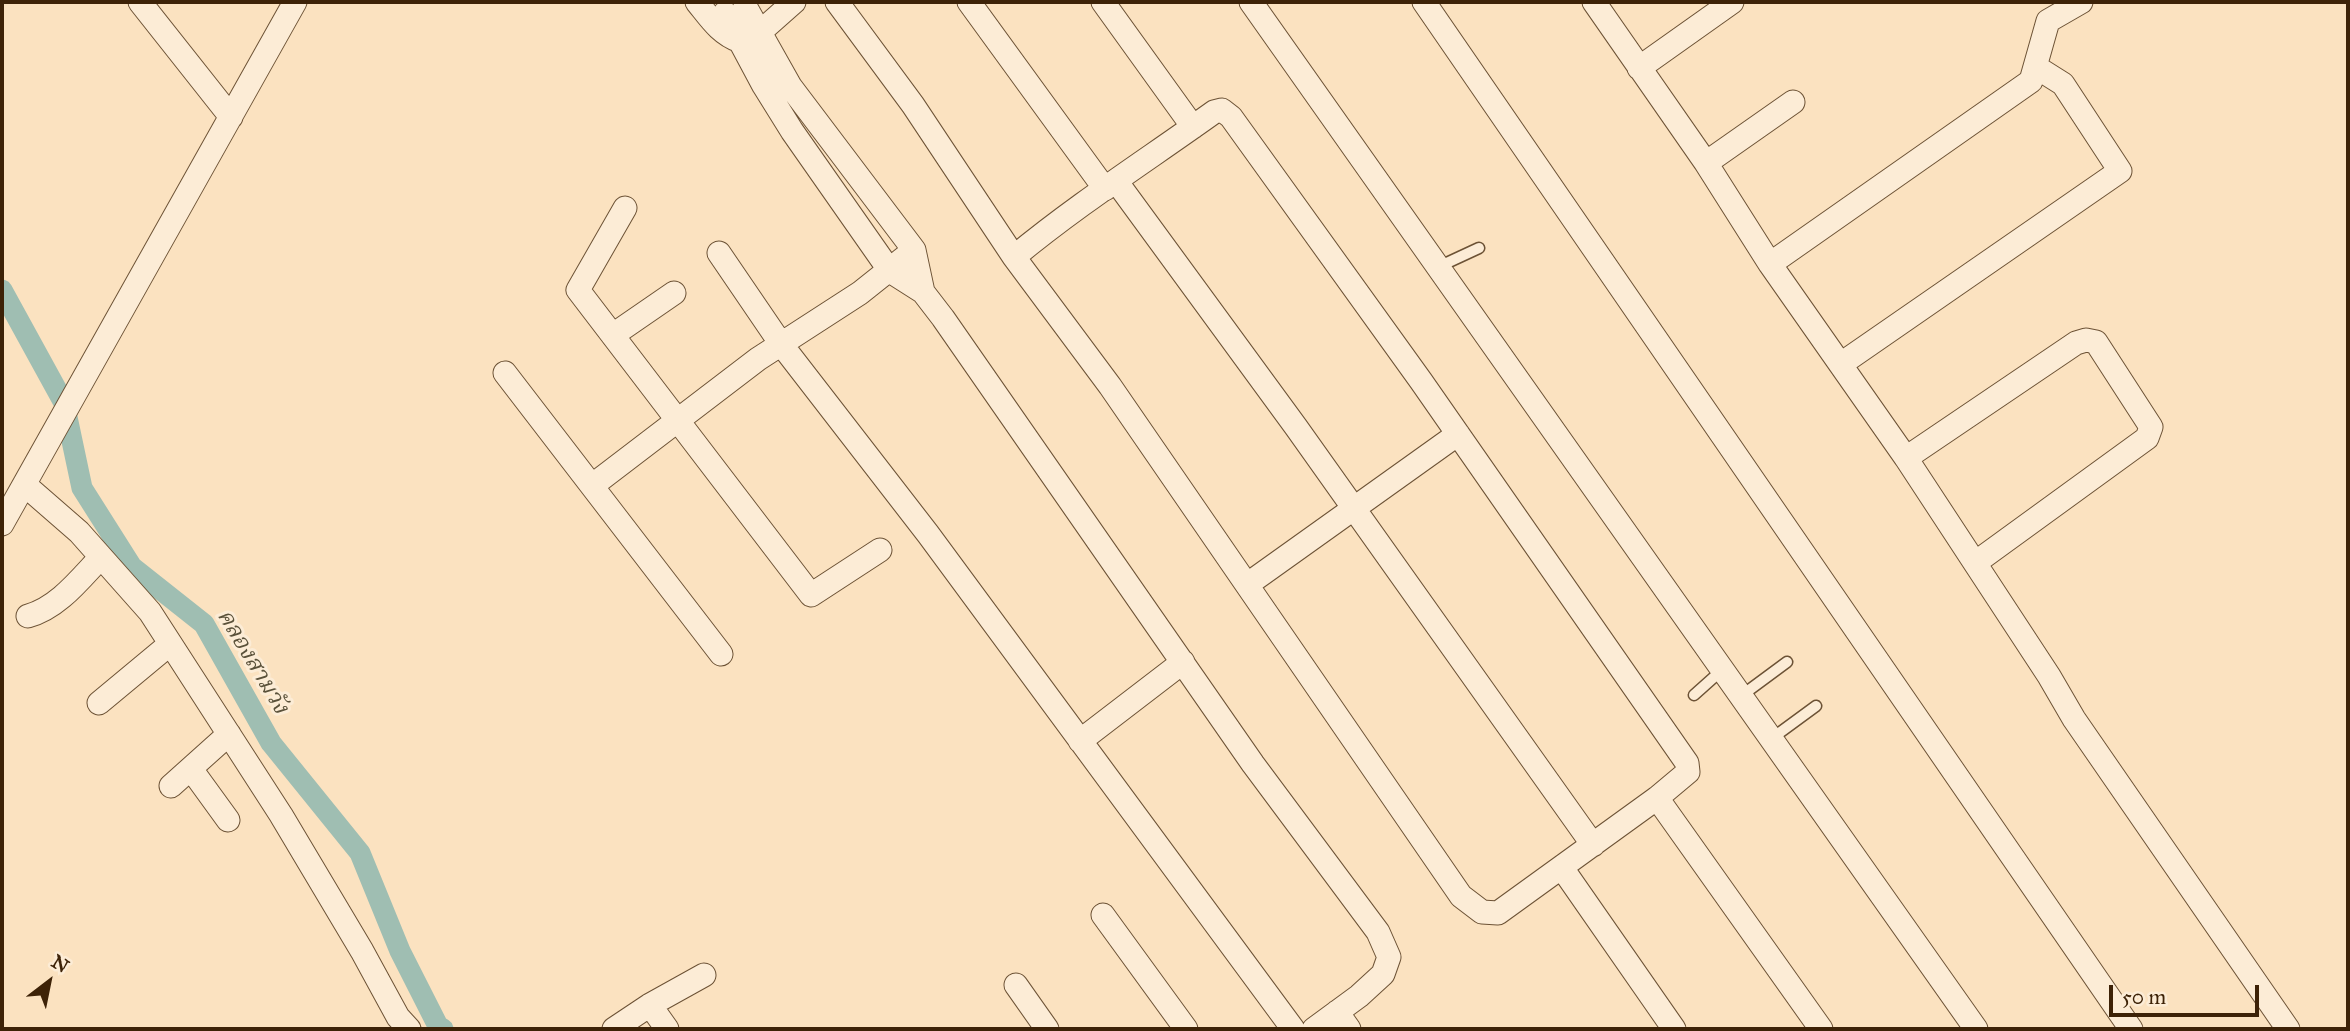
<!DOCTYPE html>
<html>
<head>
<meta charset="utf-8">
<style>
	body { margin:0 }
	#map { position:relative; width:2350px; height:1031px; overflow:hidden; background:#fbe2c0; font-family:"IM FELL Great Primer",serif }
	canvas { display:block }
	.frame { position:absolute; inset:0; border:4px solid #3d2207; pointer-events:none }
	.north { position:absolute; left:14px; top:947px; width:70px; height:70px; -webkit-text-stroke:5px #fcecd6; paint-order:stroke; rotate:32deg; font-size:19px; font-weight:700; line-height:28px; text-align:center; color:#3d2207 }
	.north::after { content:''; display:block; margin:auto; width:24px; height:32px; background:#3d2207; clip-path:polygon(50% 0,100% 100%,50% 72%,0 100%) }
	.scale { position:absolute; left:2109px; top:985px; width:150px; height:32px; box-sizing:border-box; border:4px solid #3d2207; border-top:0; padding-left:9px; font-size:21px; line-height:24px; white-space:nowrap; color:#3d2207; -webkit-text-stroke:5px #fcecd6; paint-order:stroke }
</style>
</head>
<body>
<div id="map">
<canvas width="2350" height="1031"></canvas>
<div class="frame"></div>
<div class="north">N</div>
<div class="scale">50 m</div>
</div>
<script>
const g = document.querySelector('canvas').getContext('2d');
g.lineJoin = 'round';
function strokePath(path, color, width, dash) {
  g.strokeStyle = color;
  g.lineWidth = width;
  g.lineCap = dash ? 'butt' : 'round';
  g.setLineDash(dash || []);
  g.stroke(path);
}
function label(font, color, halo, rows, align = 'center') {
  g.font = font + ' "IM FELL Great Primer","Noto Serif Thai",serif';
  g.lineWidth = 6;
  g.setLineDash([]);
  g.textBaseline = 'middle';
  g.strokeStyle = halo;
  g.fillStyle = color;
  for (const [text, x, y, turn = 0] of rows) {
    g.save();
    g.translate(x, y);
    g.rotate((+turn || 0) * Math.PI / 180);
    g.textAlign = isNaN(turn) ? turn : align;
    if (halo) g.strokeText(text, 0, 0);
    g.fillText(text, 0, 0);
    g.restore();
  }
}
strokePath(new Path2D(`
	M2 290 64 403 82 488 132 567 204 624 271 743 360 853 400 951 438 1026 443 1029`), '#9fbeb2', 21);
const lane = new Path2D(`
	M1438 267 1479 248
	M1694 695 1722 670
	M1741 696 1787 662
	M1771 739 1816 706`);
const street = new Path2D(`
	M140 2 231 117
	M697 2C710 18 720 34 740 41L759 33 794 2
	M837 2 913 105 1014 257 1110 386 1461 896 1482 912 1498 913 1657 798 1688 772 1687 763 1421 381 1231 117 1222 110 1214 112C1147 160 1078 204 1014 257
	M969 2 1105 189
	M1103 2 1193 127
	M1251 2 1976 1029
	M1424 2 2131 1029
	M1594 2 1706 163 1770 264 1906 458 2049 676 2074 719 2288 1029
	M745 6 790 86 914 250 923 292
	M725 13 764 86 792 131 890 271 923 292 943 318 1253 764 1378 932 1389 957 1383 974 1359 996 1314 1029
	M1639 68 1732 2
	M1706 163 1793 102
	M1116 181 1296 427 1593 845
	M625 208 578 290 811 595 880 550
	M719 253 781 344 928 534 1293 1029
	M1770 264 2031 81 2048 21 2081 2
	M613 335 674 293
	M1841 364 2120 171 2063 84 2036 67
	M505 373 721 654
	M1906 458 2076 343 2086 340 2096 342 2151 427 2147 438 1975 563
	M25 485 79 532 150 612 281 815 362 951 398 1017 409 1029
	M593 485 758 359 860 293 914 250
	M2 524 295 2
	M1248 584 1458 434
	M28 616C58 608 80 579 101 557
	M99 703 170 644
	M1080 741 1183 662
	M191 769 228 820
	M171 786 229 734
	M1657 798 1821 1029
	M1562 868 1674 1029
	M1103 915 1186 1029
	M1016 985 1047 1029
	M650 1005 667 1029
	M1337 1012 1349 1029
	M614 1029 650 1005 704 975`);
strokePath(lane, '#6c5235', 13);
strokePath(street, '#6c5235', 25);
strokePath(lane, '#fcecd6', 10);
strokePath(street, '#fcecd6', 23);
label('italic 23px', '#5a513a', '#fcecd6', [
	["คลองสามวัง",252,662,59]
]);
</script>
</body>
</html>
